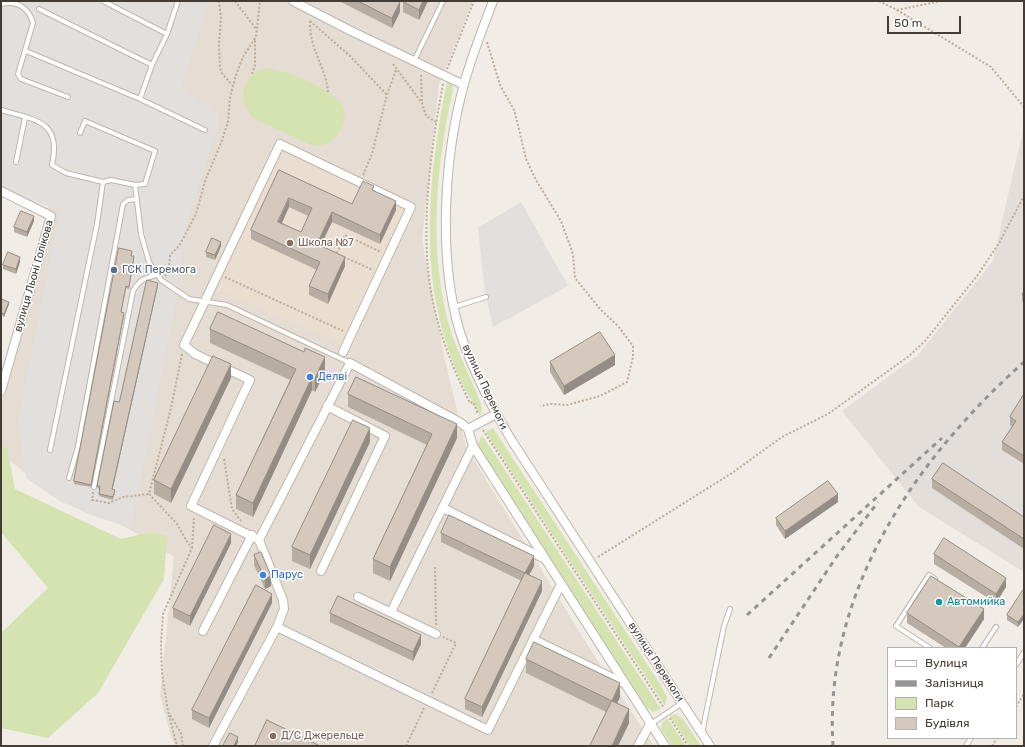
<!DOCTYPE html>
<html>
<head>
<meta charset="utf-8">
<style>
	body { margin:0 }
	#map { position:relative; width:1025px; height:747px; overflow:hidden; background:#f1ece5; font-family:Rubik,sans-serif }
	canvas { display:block }
	.frame { position:absolute; inset:0; border:2px solid #433c35; pointer-events:none }
	.legend { position:absolute; left:887px; top:647px; width:130px; height:92px; box-sizing:border-box; background:#fff; border:1px solid #b4b1ae; margin:0; padding:5px 7px; list-style:none; font-size:12px; color:#433c35 }
	.legend li { display:flex; align-items:center; gap:8px; height:20px }
	.legend b { width:20px; border:1px solid #b4b1ae }
	.scale { position:absolute; left:887px; top:16px; width:74px; height:18px; box-sizing:border-box; border:2px solid #433c35; border-top:0; padding-left:5px; font-size:12px; line-height:14px; white-space:nowrap; color:#433c35; -webkit-text-stroke:3px #fff; paint-order:stroke }
</style>
</head>
<body>
<div id="map">
<canvas width="1025" height="747"></canvas>
<div class="frame"></div>
<ul class="legend">
<li><b style="height:5px;background:#fff"></b>Вулиця</li>
<li><b style="height:5px;background:#949494"></b>Залізниця</li>
<li><b style="height:11px;background:#d4e3b0"></b>Парк</li>
<li><b style="height:11px;background:#d5c9be"></b>Будівля</li>
</ul>
<div class="scale">50 m</div>
</div>
<script>
const g = document.querySelector('canvas').getContext('2d');
g.lineJoin = 'round';
function fillPath(path, color) {
  g.fillStyle = color;
  g.fill(path, 'evenodd');
}
function strokePath(path, color, width, dash) {
  g.strokeStyle = color;
  g.lineWidth = width;
  g.lineCap = dash ? 'butt' : 'round';
  g.setLineDash(dash || []);
  g.stroke(path);
}
function label(font, color, halo, rows, align = 'center') {
  g.font = font + ' Rubik,sans-serif';
  g.lineWidth = 3;
  g.setLineDash([]);
  g.textBaseline = 'middle';
  g.strokeStyle = halo;
  g.fillStyle = color;
  for (const [text, x, y, turn = 0] of rows) {
    g.save();
    g.translate(x, y);
    g.rotate((+turn || 0) * Math.PI / 180);
    g.textAlign = isNaN(turn) ? turn : align;
    if (halo) g.strokeText(text, 0, 0);
    g.fillText(text, 0, 0);
    g.restore();
  }
}
fillPath(new Path2D(`
	M1 1H473L439 84 422 240 445 361 466 447 590 649 654 746H176L171 736 160 696 174 557 129 529 42 487 1 453V382L49 202Z`), '#e5ddd3');
fillPath(new Path2D(`
	M1024 126V572L919 507 842 411 918 355 993 261Z`), '#e3deda');
fillPath(new Path2D(`
	M282 153 405 209 342 345 217 289Z`), '#eaded0');
fillPath(new Path2D(`
	M267 68C286 70 337 90 344 109 346 117 343 126 339 132 333 142 325 146 313 146L253 118C236 100 242 73 267 68Z
	M447 82 452 84 453 90C436 165 428 250 449 325 457 353 471 377 481 404L482 411 480 416C477 409 473 403 471 399 461 386 447 348 443 332 420 255 431 159 447 82Z
	M493 428 660 684 667 697 665 706 493 443 486 432Z
	M482 435 661 709 653 712 645 706 481 452 478 444Z
	M1 446 7 448 15 489 121 539 151 532 167 536 164 579 98 693 48 738 1 728V633L48 588 1 532Z
	M675 714 683 719 701 746H690L670 716Z
	M667 718 686 746H672L661 729 662 723Z`), '#d4e3b0');
fillPath(new Path2D(`
	M1 1H209L181 89 218 114V126L187 223 173 317 131 528 96 517 60 501 26 478 18 422 60 210 1 191Z
	M521 202 568 286 493 327 485 293 478 228Z`), '#e2dfdd');
const service = new Path2D(`
	M103 1 167 34
	M178 1 167 34 152 65 140 99 205 130
	M1 4C17 0 29 8 33 23L18 74 21 79 68 97
	M39 9 152 65
	M26 51 140 99
	M414 61 443 1
	M1 110C36 120 62 121 52 165L66 173 103 182
	M80 133 85 121 155 151 145 184 135 185
	M16 162 25 118
	M454 307 486 297
	M50 450 97 224 103 182 111 180 135 185 141 234 149 262 161 280 189 299 227 305 350 363
	M69 478 78 446 123 204 128 200 137 199
	M94 487 133 291C139 280 145 278 156 275
	M930 648 896 626 929 575 935 579
	M982 648 996 627
	M1016 665 1024 652
	M651 724 682 703
	M702 733 724 626 730 609
	M966 746 971 738`);
const minor = new Path2D(`
	M293 1 349 30 464 85
	M493 1C483 28 472 55 464 84 444 157 438 256 459 329 471 368 491 406 512 441L710 746
	M1 191 51 216 1 391
	M468 429 496 414
	M443 508 543 558
	M259 540 191 506 250 380 195 354 184 345 280 144 411 207 343 352
	M321 571 385 436 327 406
	M358 597 436 634
	M391 612 473 446
	M277 627 488 730 561 584
	M203 631 252 535
	M533 639 625 684
	M213 746 277 627 284 609 283 600 259 540 350 363 461 423 468 429 473 446 665 746
	M638 746 650 724`);
strokePath(service, '#bfb5ab', 6);
strokePath(minor, '#bfb5ab', 10);
strokePath(new Path2D(`
	M219 1 221 18 219 44 220 67 221 72 232 85
	M235 1 256 29
	M879 1 897 10 941 1
	M897 10 991 67 1024 107
	M310 21 350 56 387 95
	M310 21C309 49 326 67 328 92
	M487 42 500 85 514 110 518 125 526 159 536 180 561 221 573 254 575 278 600 309 618 326 633 346V357L627 382 600 396 567 405 551 404 540 406
	M393 64 422 103 426 116 436 122
	M447 69 474 1
	M252 74 255 65V38
	M421 75 422 102
	M443 84C431 148 419 232 432 297 439 334 453 369 470 403L473 402 478 414
	M363 175 372 154 387 95 396 70
	M337 253 345 235 381 252
	M344 257 373 270
	M165 276 169 269 170 255 179 246 196 214 205 181 221 143 228 122 230 97 236 75 243 57 256 37 260 1
	M225 277 343 331
	M182 354 171 408 149 494 177 524 186 540 192 548 163 614 161 645 162 673 168 712 181 733 183 746
	M483 430 664 708
	M224 459 232 509 241 521
	M93 492 92 500 109 503 123 497 149 494
	M192 548 194 517
	M598 557 732 473 782 437 828 414 909 356 925 341 977 276 999 243 1024 196
	M435 567 436 625
	M432 693 456 643 443 637
	M1016 707 1024 694
	M169 715 177 746
	M670 718 688 746
	M406 746 424 708
	M992 746 997 738`), '#bdab9a', 2, [2, 2]);
strokePath(service, '#fff', 4);
strokePath(minor, '#fff', 8);
strokePath(new Path2D(`
	M747 615 942 438
	M769 658 837 556 878 502
	M833 746C823 593 915 459 1024 362`), '#949494', 3, [5, 5]);
fillPath(new Path2D(`
	M339 1H398L400 12 392 28Z
	M403 1H428L419 20 403 12Z
	M279 170 352 204 374 190 396 210 380 244 332 222 321 245 345 266 328 304 309 295V286L317 270 251 239V230ZM289 207 308 216 301 232 282 223Z
	M34 221 27 237 14 232V227Z
	M221 246 215 260 206 257V252Z
	M132 253 131 256 134 259 129 289 126 288 121 312 124 315 91 487 74 484V481Z
	M20 262 16 274 3 269V265Z
	M158 285 112 489 115 492 113 500 99 496 100 489 97 488V486L119 402Z
	M1024 292V304L1022 301V294Z
	M1 299 9 304 4 317 1 315Z
	M210 329 325 371 315 392 312 390 253 517 236 509V495L290 380 210 343Z
	M550 362 615 365 564 395 550 372Z
	M231 378 171 503 154 494V480Z
	M348 394 457 438 390 581 373 573V559L427 445 348 407Z
	M1024 394V464L1002 450V442L1012 427 1010 425V417Z
	M370 442 310 569 292 561V547Z
	M932 479 1024 517V549L932 488Z
	M838 502 785 539 776 525V518Z
	M441 533 534 566 529 575 542 591 482 717 465 709V699L522 581 441 542Z
	M231 543 190 626 173 617V608Z
	M934 554 1006 587 996 603 934 564Z
	M254 555 271 586 265 589 254 565Z
	M1024 590 1018 627 1007 620V615Z
	M272 603 209 728 192 719V710Z
	M330 613 421 644 413 661 330 622Z
	M907 613 984 619 965 648H946L907 623Z
	M526 659 620 697 617 703 629 723 618 746H590L606 712 526 673Z`), '#b7ada3');
fillPath(new Path2D(`
	M423 1H428L419 20V10Z
	M400 2V12L392 28V18Z
	M289 198V207L278 231V222Z
	M396 201V210L380 244V235Z
	M332 212V222L317 253V244Z
	M34 216V221L27 237V232Z
	M221 242V246L215 260V255Z
	M20 257V262L16 274V269Z
	M345 257V266L328 304V294Z
	M158 283V285L112 492V489Z
	M9 302V304L4 317V314Z
	M124 313V315L91 487V485Z
	M615 355V365L564 395V386Z
	M325 357V371L315 392V378Z
	M231 364V378L171 503V489Z
	M312 377V390L253 517V503Z
	M457 424V438L390 581V567Z
	M370 428V442L310 569V555Z
	M838 494V502L785 539V531Z
	M231 534V543L190 626V616Z
	M534 556V566L525 583V573Z
	M271 576V586L265 589V579Z
	M1006 578V587L996 603V594Z
	M542 581V591L482 717V707Z
	M272 594V603L209 728V718Z
	M984 609V619L965 648H959V647Z
	M1024 614V619L1018 627V622Z
	M421 635V644L413 661V652Z
	M620 683V697L612 715V701Z
	M629 709V723L618 746H612Z
	M238 737V742L236 746H234Z`), '#958d85');
const building = new Path2D(`
	M358 1H398L400 2 392 18Z
	M403 1H423L419 10 403 2Z
	M279 170 352 204 363 181 374 186 372 190 396 201 380 235 332 212 317 244 345 257 328 294 309 286 320 262 251 230ZM289 198 312 208 301 232 278 222Z
	M21 211 34 216 27 232 14 227Z
	M212 238 221 242 215 255 206 252Z
	M119 248 132 251 131 256H134L129 287 126 286 121 312 124 313 91 485 74 481Z
	M8 252 20 257 16 269 3 265Z
	M147 280 158 283 112 489 115 490 113 497 99 494 100 486H97L114 401 119 402Z
	M1024 292V297L1022 294Z
	M1 299 9 302 4 314 1 313Z
	M218 312 304 352 305 348 325 357 315 378 312 377 253 503 236 495 296 369 210 329Z
	M600 332 615 355 564 386 550 362Z
	M213 356 231 364 171 489 154 480Z
	M356 377 457 424 390 567 373 559 432 434 348 394Z
	M1024 394V456L1002 442 1016 421 1010 417Z
	M353 420 370 428 310 555 292 547Z
	M943 463 1024 517V539L932 479Z
	M828 481 838 494 785 531 776 518Z
	M449 515 534 556 525 573 441 533Z
	M214 525 231 534 190 616 173 608Z
	M944 538 1006 578 996 594 934 554Z
	M261 552 271 576 265 579 254 555Z
	M525 573 542 581 482 707 465 699Z
	M931 576 984 609 959 647 907 613Z
	M256 585 272 594 209 718 192 710Z
	M1023 590H1024V614L1018 622 1007 615Z
	M338 596 421 635 413 652 330 613Z
	M534 642 620 683 612 701 526 659Z
	M612 701 629 709 612 746H590Z
	M267 720 320 746H287L285 745V746H255Z
	M230 733 238 737 234 746H223Z`);
fillPath(building, '#d5c9be');
strokePath(building, '#958d85', 1);
for (const [x, y, r, color] of [
	[290,243,4,"#8d6e63"],
	[114,270,4,"#5c6f8a"],
	[310,377,4,"#3f7fe0"],
	[263,575,4,"#3f7fe0"],
	[939,602,4,"#0f9aa8"],
	[273,736,4,"#8d6e63"]
]) {
  const dot = new Path2D();
  dot.arc(x, y, r, 0, 2 * Math.PI);
  g.fillStyle = color;
  g.fill(dot);
  strokePath(dot, '#fff', 1.5);
}
label('11px', '#785e54', '#fff', [
	["Школа №7",298,243],
	["Д/С Джерельце",281,736]
], 'left');
label('11px', '#4e5e75', '#fff', [
	["ГСК Перемога",122,270]
], 'left');
label('11px', '#433c35', '#fff', [
	["вулиця Льоні Голікова",34,276,-74],
	["вулиця Перемоги",485,387,65],
	["вулиця Перемоги",656,662,57]
]);
label('11px', '#366cbe', '#fff', [
	["Делві",318,377],
	["Парус",271,575]
], 'left');
label('11px', '#0d838f', '#fff', [
	["Автомийка",947,602]
], 'left');
</script>
</body>
</html>
